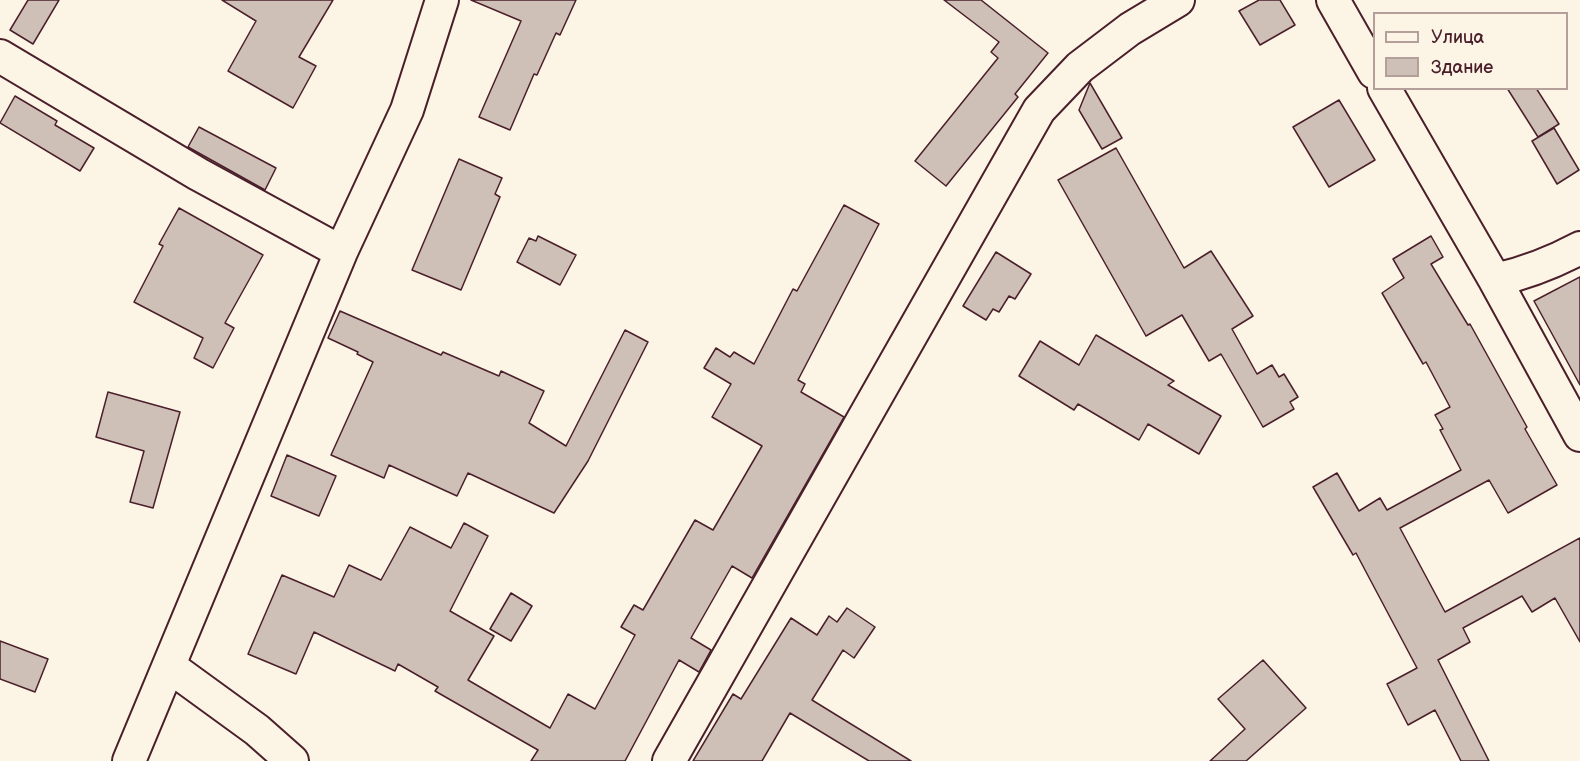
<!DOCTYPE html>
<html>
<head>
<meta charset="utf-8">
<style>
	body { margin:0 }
	#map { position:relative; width:1580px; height:761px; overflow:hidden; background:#fcf5e5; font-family:"Balsamiq Sans",sans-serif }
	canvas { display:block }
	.legend { position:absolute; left:1373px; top:12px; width:195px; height:78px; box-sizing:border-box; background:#fcf5e5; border:2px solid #b59f9b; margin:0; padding:8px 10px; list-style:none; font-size:18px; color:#4a1f2b }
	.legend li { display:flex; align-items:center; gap:12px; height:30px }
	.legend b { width:30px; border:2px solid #b59f9b }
</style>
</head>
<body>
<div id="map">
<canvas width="1580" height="761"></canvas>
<ul class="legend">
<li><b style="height:8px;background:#fcf5e5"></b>Улица</li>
<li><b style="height:16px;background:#cfc0b7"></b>Здание</li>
</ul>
</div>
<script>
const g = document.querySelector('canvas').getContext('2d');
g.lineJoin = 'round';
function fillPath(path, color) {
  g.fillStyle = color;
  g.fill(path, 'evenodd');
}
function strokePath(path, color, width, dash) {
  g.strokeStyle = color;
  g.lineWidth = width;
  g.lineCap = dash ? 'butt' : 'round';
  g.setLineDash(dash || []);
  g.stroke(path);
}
const building = new Path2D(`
	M28 0H59L33 44 10 30Z
	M222 0H333L299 57 316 66 293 108 228 71 256 21Z
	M471 0H576L560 35 556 33 537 75 534 74 510 130 479 117 521 21Z
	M944 0H981L1048 53 1015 94 1018 97 946 186 915 161 998 58 991 52 999 42Z
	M1259 0H1280L1295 25 1260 45 1239 11Z
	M1090 83 1122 138 1102 149 1079 110Z
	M1507 88H1536L1559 124 1538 137Z
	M15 96 57 121 55 125 94 148 80 171 0 123Z
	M1339 100 1375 160 1329 187 1293 127Z
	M199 127 276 168 265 190 188 147Z
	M1554 128 1579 170 1557 184 1532 141Z
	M1116 148 1184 268 1211 251 1253 316 1232 329 1257 374 1272 365 1279 377 1284 374 1298 397 1290 402 1294 409 1263 427 1221 354 1209 361 1182 315 1146 336 1058 180Z
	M459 159 502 178 495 194 500 197 461 290 412 270Z
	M844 205 879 224 798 380 805 384 801 392 844 417 752 578 732 566 691 638 711 650 699 672 679 660 625 761H531L538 750 435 691 438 687 398 664 395 671 314 632 296 674 248 654 282 575 334 597 349 565 381 580 410 527 451 548 464 523 488 536 450 611 494 636 468 680 550 728 568 694 595 709 635 635 621 627 634 605 643 610 695 520 713 530 762 446 712 417 731 384 704 368 716 348 730 357 734 352 754 364 793 289 797 291Z
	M179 208 263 255 225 323 234 328 213 368 194 358 203 338 134 302 163 246 159 244Z
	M538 236 576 255 560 285 517 262 529 238 536 241Z
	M1431 236 1443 257 1431 264 1468 325 1470 324 1527 427 1525 429 1557 485 1508 513 1489 480 1400 528 1445 612 1580 538V642L1555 598 1532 612 1522 596 1463 628 1470 642 1438 660 1489 761H1461L1435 710 1408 725 1387 684 1417 668 1356 553 1353 555 1313 487 1337 473 1359 511 1380 498 1387 510 1461 470 1440 430 1443 429 1435 415 1450 407 1426 362 1423 364 1382 293 1404 278 1393 259Z
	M996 252 1031 274 1015 299 1009 296 999 312 993 309 986 320 963 306Z
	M1580 277V385L1534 301Z
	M340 311 441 355 443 352 499 376 501 371 544 391 529 423 566 446 625 330 648 342 588 461 554 513 468 473 457 496 389 465 384 478 331 455 373 362 357 354 358 352 328 338Z
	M1096 335 1174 381 1168 385 1221 416 1199 454 1148 424 1139 440 1078 404 1074 410 1019 376 1040 341 1079 365Z
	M108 392 180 412 153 508 130 502 144 451 96 437Z
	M287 455 336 476 319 516 271 496Z
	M511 593 532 606 511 641 490 629Z
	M847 608 875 627 854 658 843 650 812 700 911 761H869L790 713 762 761H693L733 694 741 699 791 618 817 635 829 616 837 622Z
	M0 641 48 659 35 692 0 679Z
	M1263 660 1306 708 1246 761H1210L1245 729 1218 699Z`);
fillPath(building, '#cfc0b7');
strokePath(building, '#4a1f2b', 1.5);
const minor = new Path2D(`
	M1333 0 1374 72
	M0 56 198 174 341 252
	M1384 88 1495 280 1580 435
	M1495 280C1526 273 1552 263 1580 248
	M169 666 257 730 292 761
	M129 761 341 252 407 110 442 0
	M669 761 1039 110 1080 67 1130 29 1178 0`);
strokePath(minor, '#4a1f2b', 36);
strokePath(minor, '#fcf5e5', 32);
</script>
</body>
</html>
